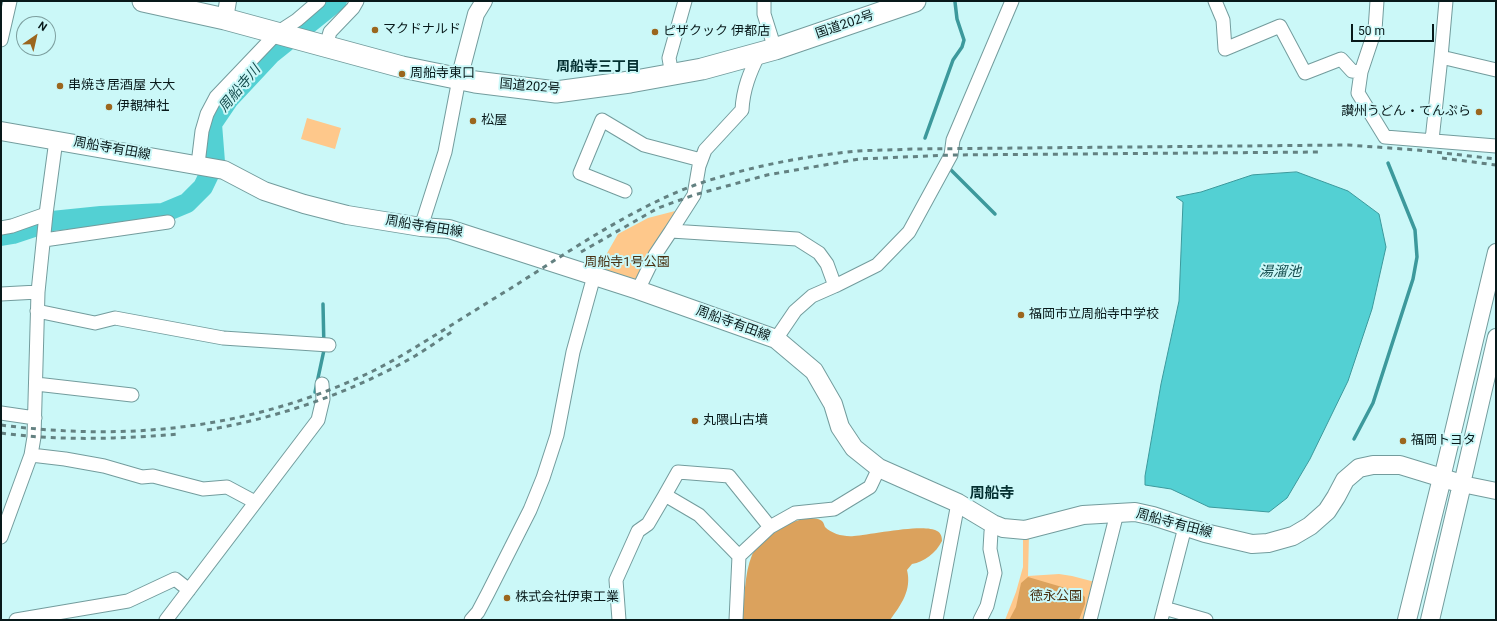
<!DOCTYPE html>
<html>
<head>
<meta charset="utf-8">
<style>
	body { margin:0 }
	#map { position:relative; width:1497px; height:621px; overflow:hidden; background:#cbf8f8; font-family:Roboto,sans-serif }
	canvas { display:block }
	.frame { position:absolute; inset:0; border:2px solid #08191a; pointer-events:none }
	.north { position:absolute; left:16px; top:16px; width:40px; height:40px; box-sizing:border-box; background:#cbf8f8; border:1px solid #7d9f9f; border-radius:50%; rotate:34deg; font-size:11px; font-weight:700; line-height:16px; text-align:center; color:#08191a }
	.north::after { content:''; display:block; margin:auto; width:14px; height:18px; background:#9b661e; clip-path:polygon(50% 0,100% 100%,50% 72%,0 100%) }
	.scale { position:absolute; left:1351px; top:24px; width:83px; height:18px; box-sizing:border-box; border:2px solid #08191a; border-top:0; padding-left:5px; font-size:12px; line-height:14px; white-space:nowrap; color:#08191a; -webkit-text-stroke:3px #cbf8f8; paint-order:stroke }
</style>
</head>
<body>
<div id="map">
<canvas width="1497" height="621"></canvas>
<div class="frame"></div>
<div class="north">N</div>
<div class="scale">50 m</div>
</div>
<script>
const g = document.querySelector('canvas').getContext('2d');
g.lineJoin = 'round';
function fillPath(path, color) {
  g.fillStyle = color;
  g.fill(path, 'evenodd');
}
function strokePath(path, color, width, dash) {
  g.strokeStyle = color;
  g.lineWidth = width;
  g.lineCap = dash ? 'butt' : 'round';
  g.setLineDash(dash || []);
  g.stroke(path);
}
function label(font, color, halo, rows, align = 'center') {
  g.font = font + ' Roboto,"Noto Sans JP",sans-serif';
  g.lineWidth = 4;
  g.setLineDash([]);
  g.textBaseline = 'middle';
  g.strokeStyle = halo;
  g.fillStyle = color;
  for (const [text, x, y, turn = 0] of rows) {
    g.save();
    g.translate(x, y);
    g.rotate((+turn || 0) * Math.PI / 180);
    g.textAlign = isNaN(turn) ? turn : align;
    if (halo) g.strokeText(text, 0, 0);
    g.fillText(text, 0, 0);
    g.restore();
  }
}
fillPath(new Path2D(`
	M307 118 341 128 335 149 301 139Z
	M675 211 646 275 638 290 594 276 618 234 648 218Z
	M1029 534 1028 576 1059 574 1072 576 1095 582 1086 620H1005L1016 592 1023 567V535Z`), '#fec88b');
fillPath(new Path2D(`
	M807 518C812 518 818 518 822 521 824 523 824 525 825 527 832 534 844 537 854 536 870 535 924 523 937 531 941 533 942 537 942 541 936 553 924 562 912 564L907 570C912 590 901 605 890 620H742C745 599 744 574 752 555 757 544 769 536 779 530 789 524 796 520 807 518Z
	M1028 577 1079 592 1085 597V604L1079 620H1009L1016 607 1021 583Z`), '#dba25d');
const water = new Path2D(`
	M1297 172 1348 191 1379 214 1386 247 1372 309 1348 381 1310 459 1287 498 1269 512 1209 507 1171 489 1145 485V476L1161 384 1179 301 1183 202 1176 197 1201 192 1252 175Z`);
fillPath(water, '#53d0d3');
strokePath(water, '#3c999c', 1);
strokePath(new Path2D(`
	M925 138 953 60 962 47 964 40 957 19 955 2
	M948 167 995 214
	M315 392 324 350 323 304
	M1354 439 1373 403 1413 279 1417 257 1415 230 1388 163`), '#3c999c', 3.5);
strokePath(new Path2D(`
	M1 236 13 234 52 221 101 216 163 213 187 203 203 187 215 162 212 124 229 99 271 54 337 1`), '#53d0d3', 20);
const minor = new Path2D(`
	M764 1V14L775 49
	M1215 1 1223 20 1225 49 1280 26 1305 73 1341 59 1352 71 1361 72
	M1377 1 1375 30 1361 72 1358 93 1385 137 1496 146
	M1446 1 1441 57 1496 70
	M1 40 10 1
	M326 46 330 32 353 8 357 1
	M672 75 669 58 685 1
	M1432 140 1441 57
	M198 164 202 131 207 114 216 97 277 33 297 20 319 1
	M625 191 580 173 602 120 644 145 701 160
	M421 227 445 152 459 79
	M1 228 12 226 46 214
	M671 231 694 195 699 166 705 150 742 110C743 89 750 72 759 54
	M44 240 168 222
	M638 290 655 255 671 231 797 239 819 253 827 264 835 286
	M1 294 38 292
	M37 311 95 323 115 318 223 338 329 345
	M776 339 795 311 812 296 837 285 877 265 909 232 951 155 953 140 1012 1
	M36 384 132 395
	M1 413 35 418
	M31 455 65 459 104 466 142 477 153 476 203 489 227 487 255 502
	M1 537 31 455 34 437 38 292 46 214 56 140
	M739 556 699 515 665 495 678 472 729 476 770 527
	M1164 608 1206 620
	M16 620 128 601 175 579 189 590
	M166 620 318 420 323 399 322 384
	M471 620 478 612 488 593 530 510 543 478 557 435 573 352 594 276
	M619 620 616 580 638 531 648 524 665 495
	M736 620 739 556 770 527 795 513 834 509 870 487 879 468
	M936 620 958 503
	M980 620 987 606 995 573 990 549 991 532 993 524
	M1090 620 1117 513
	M1161 620 1185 527`);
const tertiary = new Path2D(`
	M225 19 228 1
	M459 79 476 14 484 1
	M1496 337 1462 484 1496 491
	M1442 478 1496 252`);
const secondary = new Path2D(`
	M1 131 224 170 264 191 304 204 347 215 421 227 449 229 638 290 776 339 814 371 833 404 840 427 854 448 879 468 958 503 993 524 1003 528 1025 530 1083 515 1135 512 1153 516 1205 533 1252 544 1268 543 1293 536 1310 526 1327 511 1336 497 1345 480 1359 468 1373 465H1400L1462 484 1430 620
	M1407 620 1442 478`);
const trunk = new Path2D(`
	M143 1 225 19 402 67 475 82 556 92 630 82 702 69 775 49 915 1`);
strokePath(minor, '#739c9d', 15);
strokePath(tertiary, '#739c9d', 18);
strokePath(secondary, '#739c9d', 20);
strokePath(trunk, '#739c9d', 23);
strokePath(minor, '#fff', 13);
strokePath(tertiary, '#fff', 16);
strokePath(secondary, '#fff', 18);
strokePath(trunk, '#fff', 21);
strokePath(new Path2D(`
	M1442 158 1496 165
	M581 252 658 208 694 195 767 175 859 159 951 155 1321 152
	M1 425C131 442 254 428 373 371 391 362 408 352 424 342 452 325 480 307 508 290 567 253 630 209 695 185 747 167 804 156 858 151 876 150 894 150 912 149L1348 145 1417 150 1496 159
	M207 430C281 417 350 393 415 356 428 348 441 339 453 331
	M1 433C59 441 120 439 179 434`), '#638181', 3, [5, 5]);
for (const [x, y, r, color] of [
	[375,30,4,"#9b661e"],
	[655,32,4,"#9b661e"],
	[402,74,4,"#9b661e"],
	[60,86,4,"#9b661e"],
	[109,107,4,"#9b661e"],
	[1479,112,4,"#9b661e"],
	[473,121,4,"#9b661e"],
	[1021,315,4,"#9b661e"],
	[695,421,4,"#9b661e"],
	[1403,441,4,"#9b661e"],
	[507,598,4,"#9b661e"]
]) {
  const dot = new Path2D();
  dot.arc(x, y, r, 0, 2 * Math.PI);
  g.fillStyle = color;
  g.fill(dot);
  strokePath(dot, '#cbf8f8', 1.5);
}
label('13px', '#08191a', '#cbf8f8', [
	["国道202号",845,25,-19],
	["国道202号",530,87,5],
	["周船寺有田線",112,149,10],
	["周船寺有田線",424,227,9],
	["周船寺有田線",733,324,20],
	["周船寺有田線",1174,524,15]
]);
label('13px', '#08191a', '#cbf8f8', [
	["マクドナルド",383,30],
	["ピザクック 伊都店",663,32],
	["周船寺東口",410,74],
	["串焼き居酒屋 大大",68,86],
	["伊覩神社",117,107],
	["讃州うどん・てんぷら",1471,112,"right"],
	["松屋",481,121],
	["福岡市立周船寺中学校",1029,315],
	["丸隈山古墳",703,421],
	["福岡トヨタ",1411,441],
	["株式会社伊東工業",515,598]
], 'left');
label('13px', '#483012', '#cbf8f8', [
	["周船寺1号公園",627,263],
	["徳永公園",1056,597]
]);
label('bold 14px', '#043031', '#cbf8f8', [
	["周船寺三丁目",598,67]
]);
label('italic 14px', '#164d4e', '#cbf8f8', [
	["周船寺川",240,89,-50],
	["湯溜池",1280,272]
]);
label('bold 15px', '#043031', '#cbf8f8', [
	["周船寺",992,494]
]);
</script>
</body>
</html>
